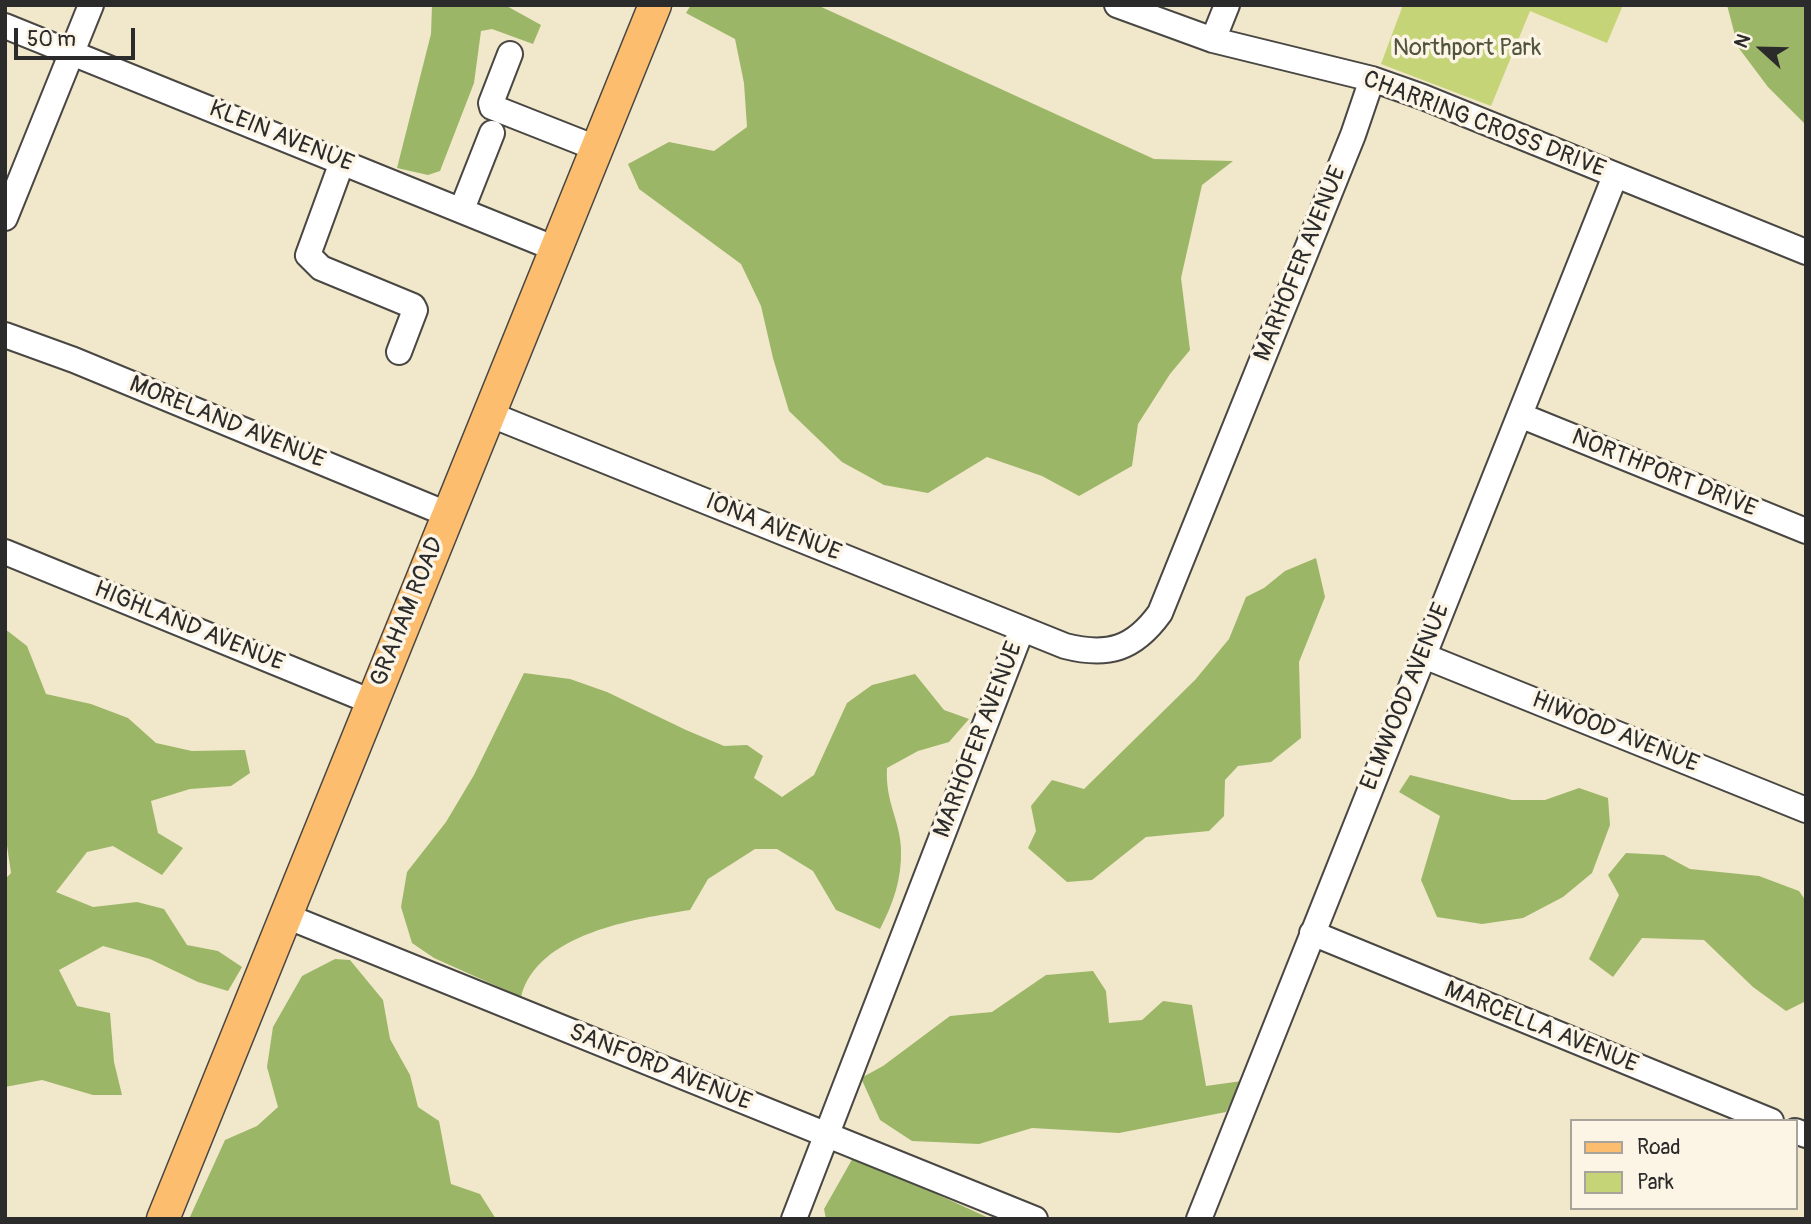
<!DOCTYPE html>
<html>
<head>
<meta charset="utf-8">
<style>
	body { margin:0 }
	#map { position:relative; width:1811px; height:1224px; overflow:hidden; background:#f1e7ca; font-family:Pangolin,sans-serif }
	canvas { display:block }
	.frame { position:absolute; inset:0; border:7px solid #2b2b2b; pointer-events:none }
	.legend { position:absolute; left:1570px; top:1119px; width:228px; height:91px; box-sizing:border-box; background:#fcf5e5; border:2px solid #a8a49b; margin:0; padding:9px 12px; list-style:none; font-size:21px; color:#2b2b2b }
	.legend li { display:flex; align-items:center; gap:14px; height:35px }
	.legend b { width:35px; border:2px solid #a8a49b }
	.north { position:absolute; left:1727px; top:14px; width:70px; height:70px; -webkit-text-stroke:5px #fcf5e5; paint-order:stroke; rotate:292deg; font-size:19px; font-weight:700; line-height:28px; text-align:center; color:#2b2b2b }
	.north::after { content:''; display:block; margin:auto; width:24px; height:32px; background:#2b2b2b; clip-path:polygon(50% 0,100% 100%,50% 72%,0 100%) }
	.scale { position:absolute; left:14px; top:28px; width:121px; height:32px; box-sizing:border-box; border:4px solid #2b2b2b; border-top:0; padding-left:9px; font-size:21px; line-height:24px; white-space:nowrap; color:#2b2b2b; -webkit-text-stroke:5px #fcf5e5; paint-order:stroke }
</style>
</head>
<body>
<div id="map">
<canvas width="1811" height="1224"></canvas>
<div class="frame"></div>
<ul class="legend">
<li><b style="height:9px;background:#fcbd6f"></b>Road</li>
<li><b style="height:19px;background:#c5d476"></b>Park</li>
</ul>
<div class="north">N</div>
<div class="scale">50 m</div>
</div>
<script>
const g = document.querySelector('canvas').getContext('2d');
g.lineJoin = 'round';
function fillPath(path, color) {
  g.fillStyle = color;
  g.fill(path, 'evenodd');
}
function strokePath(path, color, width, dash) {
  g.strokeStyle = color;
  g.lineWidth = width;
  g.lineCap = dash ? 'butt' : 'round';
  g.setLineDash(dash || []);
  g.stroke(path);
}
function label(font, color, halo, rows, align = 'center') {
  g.font = font + ' Pangolin,sans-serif';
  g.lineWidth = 7;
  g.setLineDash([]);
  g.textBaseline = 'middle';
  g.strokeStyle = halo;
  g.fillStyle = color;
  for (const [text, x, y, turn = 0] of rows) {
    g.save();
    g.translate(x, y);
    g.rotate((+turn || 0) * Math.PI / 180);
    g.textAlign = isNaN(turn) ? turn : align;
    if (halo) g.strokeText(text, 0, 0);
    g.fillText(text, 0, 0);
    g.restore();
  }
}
fillPath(new Path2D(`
	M1403 5H1623L1607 43 1530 11 1491 106 1381 64Z`), '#c5d476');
fillPath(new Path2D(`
	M432 5H505L541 25 533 44 492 29 481 31 474 83 440 171 428 175 397 168 431 34Z
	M691 5H817L1154 159 1233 161 1202 185 1181 278 1190 350 1170 374 1138 424 1132 466 1079 496 1042 476 987 457 928 493 884 485 842 462 789 411 773 358 761 306 741 264 639 189 628 164 669 142 714 151 747 127 744 83 735 39 686 13Z
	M1727 5H1806V125L1768 87 1738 47Z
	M1316 558 1325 597 1299 662 1301 738 1271 762 1238 766 1225 780 1224 816 1209 831 1146 837 1092 880 1067 882 1028 848 1036 831 1031 806 1052 780 1084 789 1195 680 1229 639 1246 597 1264 588 1285 571Z
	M5 629 27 646 46 694 91 704 128 718 156 743 192 751 245 750 250 773 231 786 190 789 151 801 158 833 183 848 162 875 113 846 87 852 56 892 93 907 137 902 164 909 187 945 218 951 242 967 228 991 198 982 150 959 103 946 59 970 77 1006 110 1013 114 1062 122 1095H93L42 1080 5 1087V879L11 873 5 832Z
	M524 673 570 679 607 692 686 730 724 746 747 745 763 756 754 778 782 797 814 775 847 703 872 685 915 674 944 710 969 719 949 742 918 751 887 768C885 802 900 820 901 849 902 879 893 904 880 929L836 910 813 871 777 849H755L708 879 690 910C635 919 537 933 521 997L434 958 412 943 401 907 407 872 446 822 474 775Z
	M1410 775 1512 800H1545L1579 788 1608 798 1610 825 1592 873 1563 897 1523 918 1482 924 1437 917 1421 880 1440 816 1399 792Z
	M1626 853 1664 855 1690 869 1759 876 1799 891 1806 901V1001L1786 1011 1753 987 1704 940 1642 938 1613 977 1589 959 1619 895 1608 875Z
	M335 959 350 960 383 1000 390 1039 410 1075 418 1107 439 1121 451 1184 480 1194 496 1219H189L225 1140 257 1126 278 1107 267 1067 273 1027 302 976Z
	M1093 971 1106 991 1109 1023 1142 1020 1163 1001 1192 1005 1206 1086 1242 1081 1226 1112 1119 1133 1032 1128 979 1144 912 1141 880 1120 861 1078 883 1066 950 1016 992 1012 1046 975Z
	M854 1156 991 1219H826L824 1209Z`), '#9cb667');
const minor = new Path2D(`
	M1117 5 1213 40 1372 79 1423 97 1806 252
	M5 26 556 249
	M1213 40 1227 5
	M510 54 491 103 492 107 596 148
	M342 162 308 255 321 268 413 306 415 310 399 352
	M462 209 492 133
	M5 218 91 5
	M5 335 74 360 447 514
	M489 414 1065 646C1108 657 1134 649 1160 613L1353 135 1372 79
	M1522 416 1806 531
	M5 552 372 702
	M1424 656 1806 810
	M286 916 1035 1219
	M1312 933 1771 1121
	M1795 1131 1806 1135
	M794 1219 1022 629
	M1199 1219 1615 176`);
const major = new Path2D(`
	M163 1219 655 5`);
strokePath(minor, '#494743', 28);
strokePath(major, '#494743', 35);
strokePath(minor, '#fff', 24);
strokePath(major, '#fcbd6f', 32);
label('24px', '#52553e', '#fcf5e5', [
	["Northport Park",1467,49]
]);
label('24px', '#2b2b2b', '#fcf5e5', [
	["CHARRING CROSS DRIVE",1484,125,21],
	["KLEIN AVENUE",281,137,22],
	["MARHOFER AVENUE",1301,264,-68],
	["MORELAND AVENUE",227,423,22],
	["NORTHPORT DRIVE",1664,474,22],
	["IONA AVENUE",773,528,22],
	["GRAHAM ROAD",408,612,-68],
	["HIGHLAND AVENUE",189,627,22],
	["ELMWOOD AVENUE",1406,697,-68],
	["HIWOOD AVENUE",1615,733,22],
	["MARHOFER AVENUE",979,740,-69],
	["MARCELLA AVENUE",1541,1028,22],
	["SANFORD AVENUE",660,1068,22]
]);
</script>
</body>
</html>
